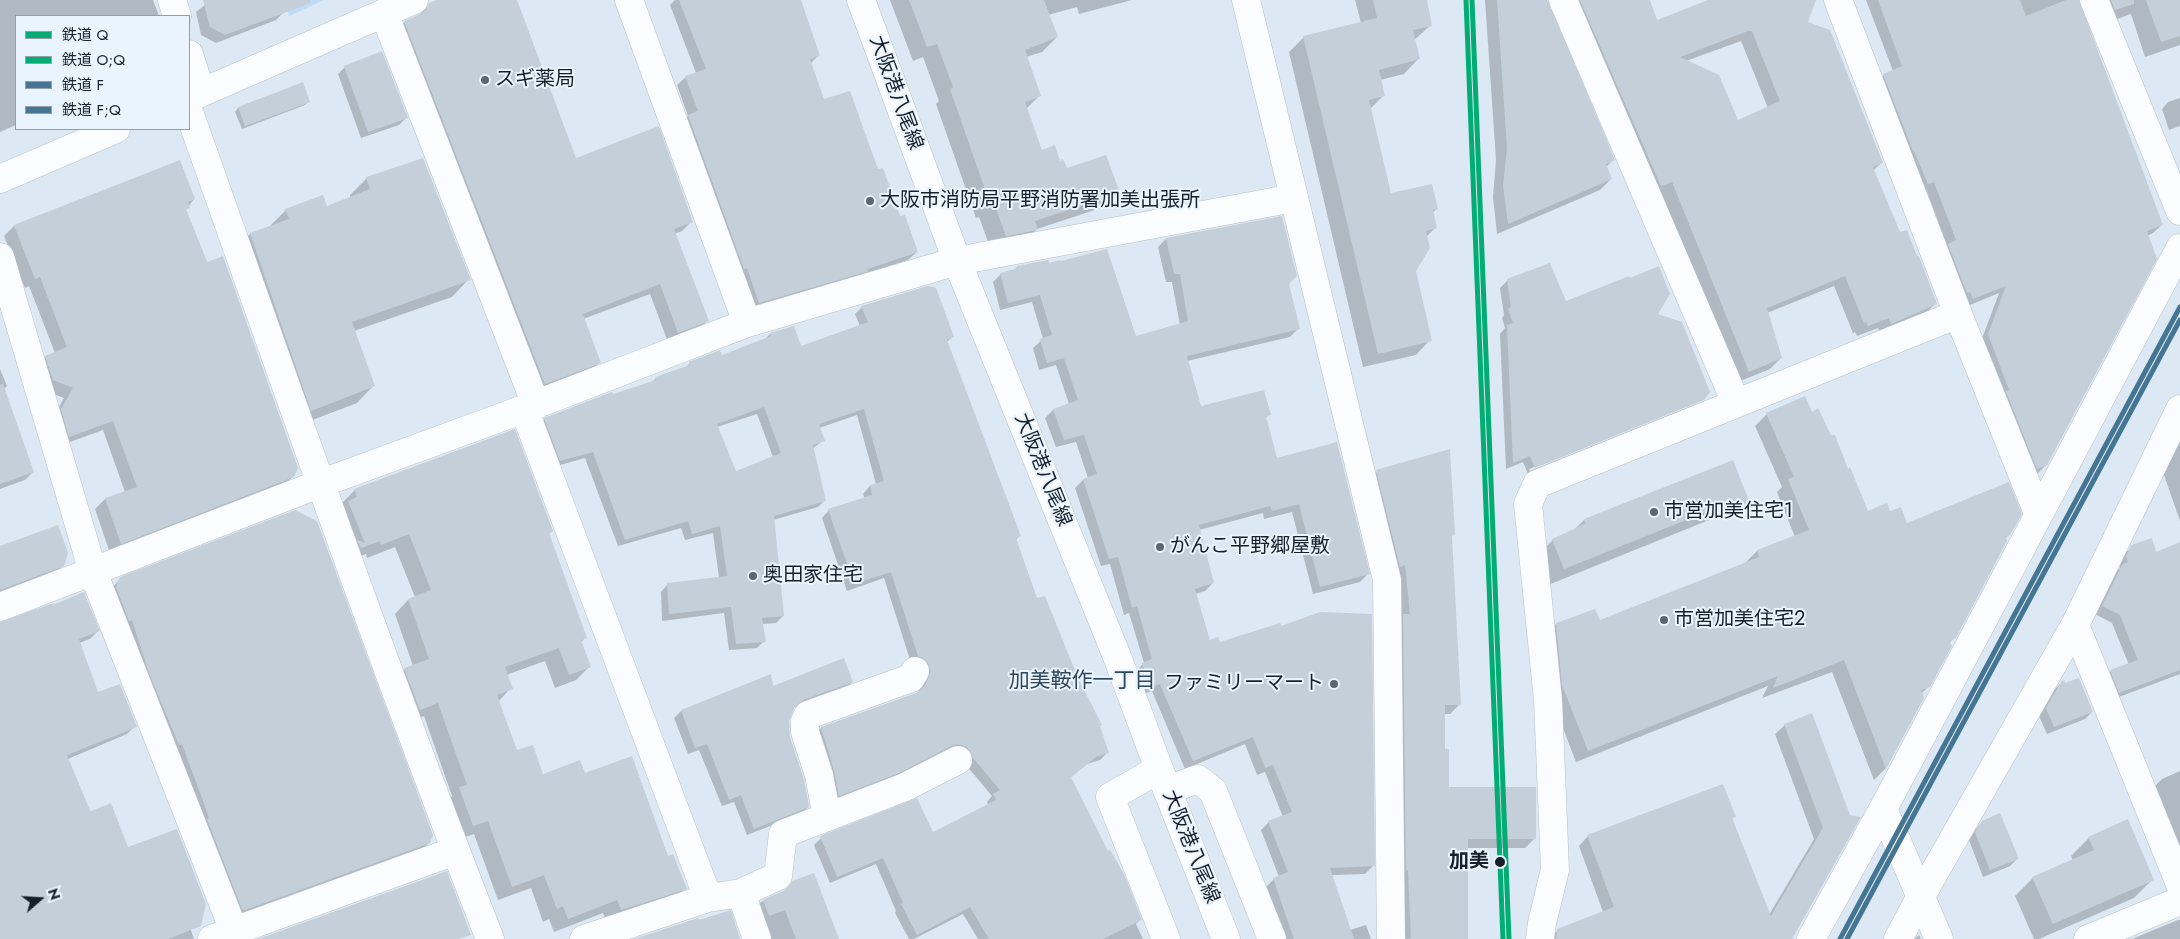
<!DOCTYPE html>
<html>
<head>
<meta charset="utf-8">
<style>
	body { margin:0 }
	#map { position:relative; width:2180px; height:939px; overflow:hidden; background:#dce8f3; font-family:Jost,"Noto Sans JP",sans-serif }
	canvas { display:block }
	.legend { position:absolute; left:15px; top:15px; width:175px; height:115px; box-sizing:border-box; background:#eaf4fe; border:1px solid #969fa9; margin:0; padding:6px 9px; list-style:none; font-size:15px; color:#172029 }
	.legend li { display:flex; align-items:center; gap:10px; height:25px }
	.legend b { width:25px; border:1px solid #969fa9 }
	.north { position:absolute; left:15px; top:874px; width:50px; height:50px; -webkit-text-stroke:4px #eaf4fe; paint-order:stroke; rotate:71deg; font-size:14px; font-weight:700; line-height:20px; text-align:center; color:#172029 }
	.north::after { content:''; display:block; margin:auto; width:18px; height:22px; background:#172029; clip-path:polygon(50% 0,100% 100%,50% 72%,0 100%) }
</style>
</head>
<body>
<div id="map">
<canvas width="2180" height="939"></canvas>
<ul class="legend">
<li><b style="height:6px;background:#02ad73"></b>鉄道 Q</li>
<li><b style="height:6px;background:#02ad73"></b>鉄道 O;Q</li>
<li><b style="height:6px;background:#447694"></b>鉄道 F</li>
<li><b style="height:6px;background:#447694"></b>鉄道 F;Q</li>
</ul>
<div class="north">N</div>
</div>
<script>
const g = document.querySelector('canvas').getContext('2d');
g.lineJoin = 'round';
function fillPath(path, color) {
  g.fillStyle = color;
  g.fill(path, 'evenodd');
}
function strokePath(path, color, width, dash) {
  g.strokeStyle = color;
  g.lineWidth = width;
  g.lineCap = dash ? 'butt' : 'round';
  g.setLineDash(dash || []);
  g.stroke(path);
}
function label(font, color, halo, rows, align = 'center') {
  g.font = font + ' Jost,"Noto Sans JP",sans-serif';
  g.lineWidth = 4;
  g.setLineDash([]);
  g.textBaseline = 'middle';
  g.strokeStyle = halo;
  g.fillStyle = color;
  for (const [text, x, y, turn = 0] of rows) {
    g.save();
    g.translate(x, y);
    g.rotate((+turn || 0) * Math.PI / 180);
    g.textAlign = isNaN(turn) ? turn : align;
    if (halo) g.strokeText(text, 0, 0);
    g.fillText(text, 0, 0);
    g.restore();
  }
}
fillPath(new Path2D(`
	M283 0H324L289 16Z`), '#bedcf7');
fillPath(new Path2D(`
	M0 0H153L159 16H16V125L0 132Z
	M211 0H280L284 12 276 20 216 43 201 35 196 12Z
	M441 0H515L575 160 692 221 682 231 674 234 707 321 697 331 668 342 650 294 583 319 600 362 589 372 534 394 395 33 405 22 419 15 430 5Z
	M675 0H800L818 56 810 64 823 101 878 171 917 252 908 260 751 311 680 125 688 116 677 85 686 77 696 73 670 5Z
	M890 0H1132L1079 14 1077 7 1048 15 1057 37 1042 52 1026 57 1039 96 1026 109 1041 151 1059 162 1066 170 1118 193 1104 207 1037 229 1022 244 991 250 979 217 976 218 936 104 939 101 923 57 913 61Z
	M1355 0H1425L1431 25 1414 40 1418 59 1404 74 1380 80 1384 95 1370 109 1390 194 1437 209 1432 213 1435 228 1426 237 1414 271 1430 340 1416 355 1363 367 1289 52 1304 37 1361 23Z
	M1485 0H1546L1613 160 1606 167 1611 179 1600 190 1497 234 1493 197 1496 160Z
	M1563 0H1648L1657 22 1712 0H1815L1806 23 1882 162 1873 171 1899 234 1936 303 1925 314 1880 334 1878 328 1857 336 1855 332 1853 333 1834 286 1767 313 1781 358 1770 369 1738 382 1661 192 1651 196ZM1741 41 1768 108 1737 122 1686 61Z
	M1866 0H2069L2162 225 2153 233 2147 236 2046 465 2037 474 2029 477 1980 344 1999 293 1965 307 1940 253 1947 246 1926 189 1920 191 1875 83 1884 75 1893 71Z
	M2083 0H2180V45L2145 57 2131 14 2100 25Z
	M345 67 406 118 399 125 361 138 338 74Z
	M302 84 308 102 305 105 242 129 235 112 238 108Z
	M2180 98V126L2169 130 2162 109 2168 102Z
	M367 178 469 279 452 297 354 331 374 385 357 403 294 427 233 252 250 234 268 228 286 210 326 207 350 198V195Z
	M194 199 186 210 293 476 283 487 110 553 95 509 105 499 125 492 103 430 59 446 52 420 64 398 43 390 36 367 46 357 55 353 29 286 25 288 4 236 14 226Z
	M1166 239 1288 284 1298 329 1290 337 1187 361 1201 407 1270 414 1265 418 1276 459 1368 574 1360 582 1313 594 1292 512 1264 519 1263 513 1199 530 1213 583 1205 591 1195 594 1209 641 1220 644 1373 866 1365 874 1332 875 1350 930 1366 925 1371 939H1284L1266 887 1274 879 1279 877 1261 830 1269 822 1283 817 1265 772 1257 775 1245 744 1185 769 1152 691 1143 694 1135 672 1144 663 1129 613 1124 615 1110 564 1101 566 1075 488 1083 480 1088 478 1076 442 1056 447 1045 418 1053 410 1069 404 1056 365 1039 370 1033 348 1043 339 1032 302 1000 310 993 282 1001 274 1014 270 1017 267 1047 261 1048 265 1135 338 1180 325 1172 282H1166L1158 247Z
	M1508 280 1565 303 1656 315 1702 399 1529 469 1530 471 1699 403 1696 407 1528 474 1523 462 1506 469 1500 334 1505 328 1502 318 1504 315 1500 288Z
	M862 307 952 337 946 343 1019 536 1016 540 1037 600 1077 678 1107 753 1100 760 1087 764 1070 778 1140 920 1136 924 1143 939H978L963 914 914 939H909L895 913 896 911 876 864 830 883 814 845 821 838 932 833 989 806 987 802 992 796 966 765 890 779 832 802 814 735 821 728 917 694 924 679 911 663 884 578 847 591 822 518 829 510 865 499 863 494 870 486 876 484 857 415 819 428 824 440 812 449 825 500 818 507 773 520 783 616 776 623 762 624 764 641 757 648 729 650 724 613 662 621 661 592 668 584 719 578 713 533 685 540 681 528 618 546 585 458 553 467 538 426 545 419 652 382 656 378 685 368 690 363 721 357 764 340 770 334 793 327 800 348 860 326 855 314ZM757 414 773 457 735 473 717 427Z
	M0 369 7 386 4 389 33 472 25 480 0 489Z
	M1811 413 1847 470 1867 513H1889L1907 525 2009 534 2005 539 1955 637 1949 643 1929 686 1921 694 1923 698 1885 769 1874 780 1832 672 1762 698 1768 686 1576 762 1551 697 1544 636 1556 624 1599 622 1745 563 1757 551 1795 537 1777 492 1782 487 1755 426 1767 414Z
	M2180 438V521L2163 472Z
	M1732 462 1745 495 1729 512 1548 585 1536 557 1553 540 1574 530 1584 520Z
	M1377 472 1454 534 1451 537 1460 704 1450 714H1444V750L1448 789 1535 838 1525 848H1466L1467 939H1436L1433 931 1409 939H1401L1367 482Z
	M355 490 552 531 548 534 585 638 581 642 590 666 576 680 555 688 545 661 506 675 511 688 498 702 516 752 543 776 585 775 668 858 685 888 672 902 607 923 603 913 554 932 549 919 543 922 531 888 498 900 474 834 459 839 446 802 452 796 424 716 406 723 391 683 405 669 413 666 395 614 408 600 415 597 395 547 367 558 366 554 347 561 341 504Z
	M2180 544V674L2111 700 2103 679 2111 671 2129 665 2112 623 2095 614 2114 574 2120 568 2119 565 2123 555 2132 547 2155 553Z
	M0 548 63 565 55 573 0 594Z
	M121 578 429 843 421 850 238 917 109 595 114 586Z
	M0 623 98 631 90 639 79 643 98 694 135 726 127 734 68 759 88 809 127 848 159 837 194 939H0Z
	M770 676 772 687 852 682 845 689 794 707 788 720 789 737 808 807 801 814 747 835 734 802 722 806 699 750 688 754 674 718 681 711Z
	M2061 683 2092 712 2085 719 2047 734 2039 716 2054 690Z
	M1785 725 1849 816 1792 939H1549L1558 930 1603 912 1579 846 1588 836 1734 817 1732 819 1769 915 1814 839 1775 734Z
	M2180 771V854L2154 787 2162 779Z
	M1982 822 2017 859 2010 866 1983 877 1969 840 1975 830Z
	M2089 838 2152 880 2134 898 2039 939H2034L2015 896 2033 878 2073 861 2071 856Z
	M783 892 838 939H760L751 912 761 902Z
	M2178 920H2180V939H2132Z
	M1919 935 1921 939H1914Z`), '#0003');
fillPath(new Path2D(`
	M203 0H310L311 3 225 35 210 27Z
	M437 0H517L576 158 659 126 693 222 674 229 709 321 678 333 660 284 583 314 601 363 545 384 404 21 421 14 426 10 429 3Z
	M679 0H801L820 56 810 59 824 99 850 91 878 169 883 168 900 216 905 215 918 252 865 270 869 271 759 303 747 268 744 269 688 115 698 111 685 76 706 69Z
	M909 0H1044L1058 37 1025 50 1041 96 1025 102 1042 150 1055 145 1060 161 1063 159 1067 168 1106 155 1120 193 1035 221 1038 230 1006 236 994 203 990 204 950 89 953 87 937 44 927 47Z
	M1373 0H1427L1432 26 1413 30 1420 59 1379 70 1385 96 1369 100 1391 193 1432 184 1438 209 1433 210 1437 228 1426 231 1430 248 1416 271 1432 341 1378 354 1303 36 1377 18Z
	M1497 0H1548L1615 160 1606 164 1612 179 1508 224 1503 186 1507 148Z
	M1580 0H1650L1657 20 1708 0H1816L1808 22 1830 30 1883 163 1873 167 1900 232 1907 230 1917 256H1919L1937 304 1891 324 1889 318 1868 326 1866 322 1864 323 1845 276 1767 308 1782 358 1749 372 1672 182 1661 186ZM1748 31H1752L1780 101 1738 120 1719 75 1680 57Z
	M1878 0H2020L2026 16 2066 0H2079L2163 225 2147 231 2157 259 2047 465 2037 469 2006 391 2009 390 1988 334 2006 286 1973 299 1970 292 1967 293 1948 244 1956 240 1934 182 1928 184 1914 151H1913L1883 74 1902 66Z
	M2111 0H2134V4L2115 10Z
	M2146 0H2180V36L2161 42Z
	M382 51 408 118 368 132 344 66Z
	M303 82 310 102 245 126 238 107Z
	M423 158 471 280 352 322 375 386 311 411 250 233 289 219 285 209 323 195 327 206 370 189 366 177Z
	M180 160 195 199 188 202 190 208 186 209 207 262 223 256 298 468 294 477 121 544 105 498 137 487 113 421 69 437 61 409 73 388 53 380 45 356 67 347 40 277 35 279 14 225Z
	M1282 216 1297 276 1289 284 1300 329 1187 356 1201 406 1264 390 1271 415 1266 416 1277 458 1337 442 1370 574 1320 587 1299 504 1272 511 1270 506 1199 525 1214 583 1195 589 1210 640 1218 637 1220 642 1280 623 1281 626 1320 612 1372 614 1375 866 1330 868 1354 939H1294L1273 878 1288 872 1268 821 1292 812 1273 765 1265 768 1253 737 1193 761 1160 684 1151 687 1142 663 1152 659 1137 606 1132 608 1118 557 1109 559 1083 479 1097 474 1084 435 1064 440 1053 409 1078 400 1064 358 1047 363 1040 339 1052 335 1040 295 1008 303 1000 273 1018 268 1017 266 1048 260 1049 263 1061 260V261L1107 249 1136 336 1188 321 1180 274H1174L1166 238Z
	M1550 263 1566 301 1629 276 1630 278 1659 266 1670 294 1658 314 1682 322 1710 392 1704 400 1535 468 1530 456 1513 463 1507 325 1513 323 1508 309 1511 307 1507 279Z
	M928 286 936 288 954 337 947 340 1021 536 1016 538 1037 598 1045 596 1078 678 1102 725 1100 726 1109 753 1096 757 1071 777 1108 851 1110 850 1124 874 1142 920 1103 939H989L970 907 917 935 901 904 903 903 883 858 837 877 820 836 917 798 933 832 996 800 993 794 1000 790 973 758 967 747 958 744 951 746 899 773 839 796 834 770 821 727 916 693 925 686 931 671 928 663 923 658 918 656 891 572 854 584 828 509 872 495 870 485 884 481 864 409 819 424 825 441 813 445 826 501 774 516 784 616 762 618 766 642 736 644 731 607 669 614 667 583 727 576 720 526 692 534 688 521 625 540 593 452 560 461 544 418 612 392 613 394 656 380 655 377 690 365 689 362 720 350 722 355 771 336 770 333 794 326 801 346 868 322 861 306ZM764 407 781 453 736 471 717 424Z
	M3 384 34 472 0 484V385Z
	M1805 396 1812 412 1818 408 1831 435H1835L1848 469 1850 467 1868 511 1887 503 1890 511 1901 507 1907 523 2009 482 2022 514 2010 535 2006 537 2007 541 1956 638 1949 641 1952 646 1930 687 1921 690 1924 698 1886 769 1844 660 1773 688 1778 676 1588 751 1562 685 1556 623 1595 609 1600 620 1759 557 1757 550 1809 530 1788 479 1794 477 1766 413Z
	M515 429 553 531 549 533 587 638 581 640 591 667 569 675 559 648 505 667 513 689 497 695 517 750 533 745 543 774 580 760 585 773 632 756 668 856 673 854 687 889 621 910 617 900 568 919 563 906 557 909 544 875 512 887 488 821 473 826 459 787 467 785 438 703 420 710 404 668 429 659 408 599 431 590 409 534 381 545 380 541 361 548 357 540 365 543 348 501 357 497 354 489Z
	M1450 449 1455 535 1452 536 1461 705H1445V749H1449V787H1536V839H1468V939H1411L1408 870H1406L1403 614H1410L1405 565 1400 567 1376 470Z
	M1733 460 1752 508 1721 506 1564 569 1552 539 1585 524 1584 519Z
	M295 510 317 521 433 835 430 843 245 910 242 909 207 819 209 818 202 798 182 744 179 745 149 673 132 620 129 621 116 587 120 577Z
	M58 525 68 553 64 566 0 590V546Z
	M2152 538 2156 552 2180 542V670L2119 693 2110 670 2138 660 2120 615 2102 606 2122 565 2128 562 2126 556 2131 545Z
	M84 592 100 631 79 639 98 692 120 684 137 727 67 755 89 808 91 811 111 803 128 847 177 829 206 904 201 926 168 939H0V622L54 603 53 605Z
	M844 658 853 682 803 700 794 708 789 721 790 737 804 779 809 807 754 829 741 795 729 800 707 744 695 748 681 710 771 674 773 686Z
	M2079 678 2093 712 2054 727 2046 708 2061 682 2064 680 2065 683Z
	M1812 713 1850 815 1861 817 1792 939H1556L1557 929 1614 907 1587 835 1723 784 1736 817 1732 818 1771 916 1823 828 1784 724Z
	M2000 813 2019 859 1990 870 1975 832 1982 821Z
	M2128 819 2154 880 2053 924 2032 877 2094 850 2088 837Z
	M447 871 471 935 459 939H258Z
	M814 873 839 939H796L785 910 769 916 763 900 785 890 792 881Z
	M731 910 740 939H634L698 918 699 920Z`), '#c5cfd9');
const minor = new Path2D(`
	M172 0 177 16
	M629 0 747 323
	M1246 0 1387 580 1391 939
	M1563 0 1736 403
	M1838 0 1958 314 2038 513
	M2094 0 2180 211
	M384 13 536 405
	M189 54 201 93
	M189 98 414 0
	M189 112C287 388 383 666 490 939
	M0 179 116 129
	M0 257 93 572 234 931
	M524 409 708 898
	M0 607 322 483 524 409 747 323 957 261 1294 198
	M2075 625 2180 884
	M1159 769 1110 797 1166 939
	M1167 790 1198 779 1213 791 1272 939
	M1883 809 1939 939
	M827 817 819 775 805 732V721L808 715 911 678 915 671
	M741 893 757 939
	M212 939 455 851
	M584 939 708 898 741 893 778 876 783 834 905 787 958 760
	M1540 939 1542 923 1555 870 1548 700 1528 504 1537 484 1958 314
	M1811 939 1883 809 2180 248
	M1898 939 1921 896 2075 625 2180 409
	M2088 939 2180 901`);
const major = new Path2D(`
	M861 0 957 261 1118 659 1159 769 1226 939`);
strokePath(minor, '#b8c2cb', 29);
strokePath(major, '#b8c2cb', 29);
strokePath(minor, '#fafcfd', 28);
strokePath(major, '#fafcfd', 28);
strokePath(new Path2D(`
	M1472 0 1509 939`), '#02ad73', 5);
strokePath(new Path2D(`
	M1466 0 1503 939`), '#02ad73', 5);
strokePath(new Path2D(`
	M1840 939 2180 307`), '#447694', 5);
strokePath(new Path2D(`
	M1847 939 2180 320`), '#447694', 5);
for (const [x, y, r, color] of [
	[485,80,5,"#5c6670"],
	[870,201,5,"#5c6670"],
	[1654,512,5,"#5c6670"],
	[1160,547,5,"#5c6670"],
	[753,576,5,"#5c6670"],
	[1664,620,5,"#5c6670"],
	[1334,684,5,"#5c6670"],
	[1500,862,6,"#172029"]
]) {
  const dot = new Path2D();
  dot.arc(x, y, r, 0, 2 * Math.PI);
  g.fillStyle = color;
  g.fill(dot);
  strokePath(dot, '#eaf4fe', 2);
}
label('20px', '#172029', '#eaf4fe', [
	["スギ薬局",495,80],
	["大阪市消防局平野消防署加美出張所",880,201],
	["市営加美住宅1",1664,512],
	["がんこ平野郷屋敷",1170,547],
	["奥田家住宅",763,576],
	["市営加美住宅2",1674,620],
	["ファミリーマート",1324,684,"right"]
], 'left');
label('20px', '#172029', '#eaf4fe', [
	["大阪港八尾線",895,93,70],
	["大阪港八尾線",1042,470,68],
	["大阪港八尾線",1190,847,68]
]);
label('bold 20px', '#172029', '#eaf4fe', [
	["加美",1489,862]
], 'right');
label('21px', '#30465a', '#eaf4fe', [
	["加美鞍作一丁目",1082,682]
]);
</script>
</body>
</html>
